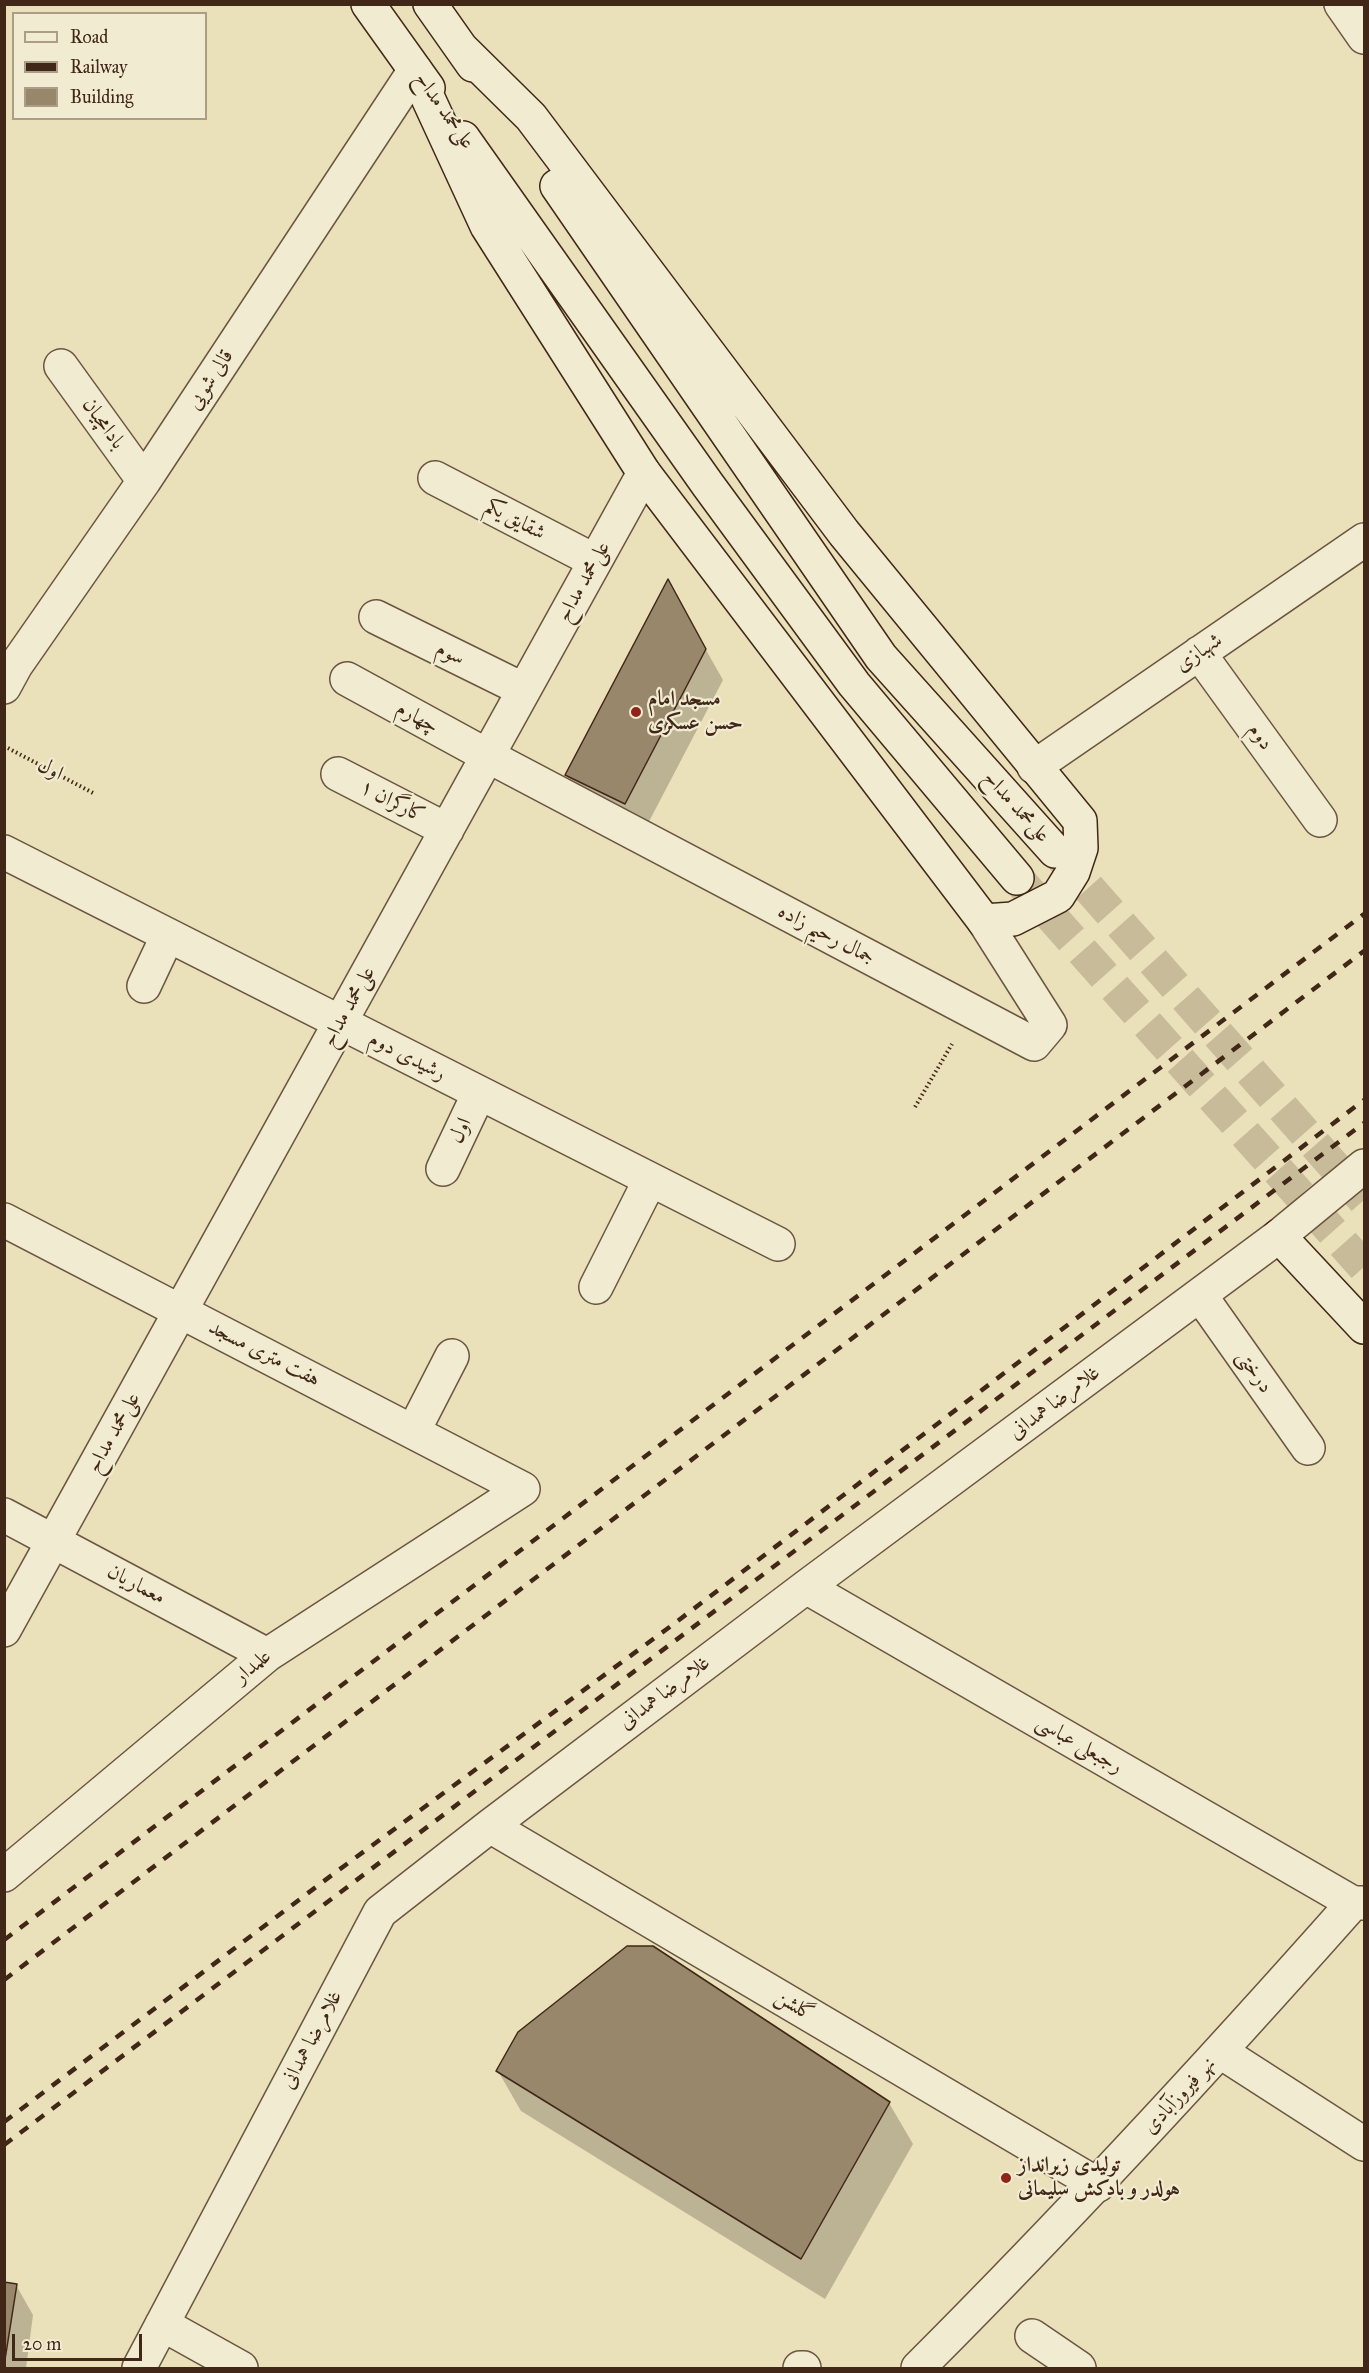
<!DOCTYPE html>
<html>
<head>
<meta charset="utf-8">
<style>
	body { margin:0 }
	#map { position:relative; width:1369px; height:2373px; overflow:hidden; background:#eae0ba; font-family:"IM FELL Great Primer",serif }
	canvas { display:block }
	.frame { position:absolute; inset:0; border:6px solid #412717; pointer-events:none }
	.legend { position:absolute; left:12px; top:12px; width:195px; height:108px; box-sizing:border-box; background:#f1ebd2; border:2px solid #ab9d87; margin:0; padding:8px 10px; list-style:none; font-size:18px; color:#412717 }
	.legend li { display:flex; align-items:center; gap:12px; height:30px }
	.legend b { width:30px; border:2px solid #ab9d87 }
	.scale { position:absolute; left:12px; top:2334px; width:130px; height:27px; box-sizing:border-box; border:3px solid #412717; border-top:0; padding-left:8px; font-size:18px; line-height:21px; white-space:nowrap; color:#412717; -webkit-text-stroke:4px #f1ebd2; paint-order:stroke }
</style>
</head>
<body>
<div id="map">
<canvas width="1369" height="2373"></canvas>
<div class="frame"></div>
<ul class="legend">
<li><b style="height:8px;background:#f1ebd2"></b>Road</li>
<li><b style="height:8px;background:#412717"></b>Railway</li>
<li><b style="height:16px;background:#99876c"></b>Building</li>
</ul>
<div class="scale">20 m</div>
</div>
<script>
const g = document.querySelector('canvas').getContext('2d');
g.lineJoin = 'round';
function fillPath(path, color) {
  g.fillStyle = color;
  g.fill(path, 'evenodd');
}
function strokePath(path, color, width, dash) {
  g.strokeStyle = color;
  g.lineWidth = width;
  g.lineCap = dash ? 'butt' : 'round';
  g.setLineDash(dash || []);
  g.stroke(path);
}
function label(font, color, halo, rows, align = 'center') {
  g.font = font + ' "IM FELL Great Primer",Amiri,serif';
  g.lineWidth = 4.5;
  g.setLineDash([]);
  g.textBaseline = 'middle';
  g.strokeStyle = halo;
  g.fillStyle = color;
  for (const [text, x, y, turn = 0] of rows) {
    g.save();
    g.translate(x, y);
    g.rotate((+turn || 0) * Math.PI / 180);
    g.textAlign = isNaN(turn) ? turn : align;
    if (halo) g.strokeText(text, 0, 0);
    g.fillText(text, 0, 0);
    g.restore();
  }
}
fillPath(new Path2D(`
	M684 611 723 680 643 833 584 805 566 775Z
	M498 2071 889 2103 913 2144 825 2299 521 2111Z
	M4 2283 16 2285 33 2315 26 2368H4Z`), '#0003');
const building = new Path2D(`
	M668 579 706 649 625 804 565 775Z
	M627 1946H653L890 2102 801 2259 496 2071 518 2032Z
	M4 2282 17 2284 4 2366Z`);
fillPath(building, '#99876c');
strokePath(building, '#412717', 1.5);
strokePath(new Path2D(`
	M1056 851 1364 1200
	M1017 878 1364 1267`), '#c8bb99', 33, [33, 16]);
const minor = new Path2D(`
	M1341 4 1364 37
	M61 366 144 481
	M435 478 595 561
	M376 617 524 690
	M1199 653 1320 820
	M347 679 488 756 1034 1044 1050 1025 984 921
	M4 687 16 665 144 481 415 70
	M1034 767 1364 540
	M338 774 447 830
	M4 852 778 1244
	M144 986 168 935
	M443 1169 479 1093
	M4 1220 523 1489 267 1655 4 1875
	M596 1287 650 1180
	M1200 1295 1308 1448
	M413 1432 452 1356
	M4 1515 267 1655
	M806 1587 1353 1903
	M4 1630 644 473
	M490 1826 1098 2185
	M1221 2052 1364 2144
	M162 2324 241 2368
	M1032 2336 1079 2368
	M139 2368 380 1912 490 1826 806 1587 1279 1236 1364 1166`);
const tertiary = new Path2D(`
	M800 2368H804
	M918 2368C1068 2218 1212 2062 1353 1903H1364`);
const secondary = new Path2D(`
	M368 4 428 88
	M430 4 473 65
	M415 70 487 226 644 473 984 921 1013 919 1058 896 1073 872 1081 848 1080 821 844 533 531 117 461 48
	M463 138 708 485 854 684 1017 878
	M557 186 881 657 1055 851
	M1279 1236 1364 1327`);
strokePath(minor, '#6b5540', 36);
strokePath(tertiary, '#6b5540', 36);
strokePath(secondary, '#412717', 36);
strokePath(new Path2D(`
	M4 746 95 794
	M915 1107 952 1044`), '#412717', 4, [1.5, 3]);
strokePath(minor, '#f1ebd2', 33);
strokePath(tertiary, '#f1ebd2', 33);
strokePath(secondary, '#f1ebd2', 33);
strokePath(new Path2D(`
	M4 1940 1364 914
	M4 1980 1364 951
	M4 2122 336 1872 671 1626 1364 1100
	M4 2145 1364 1123`), '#412717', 4.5, [10, 10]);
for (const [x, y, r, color] of [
	[636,712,6,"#8f2418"],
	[1006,2178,6,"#8f2418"]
]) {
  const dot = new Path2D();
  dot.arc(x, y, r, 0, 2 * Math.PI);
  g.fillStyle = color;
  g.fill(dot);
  strokePath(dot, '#f1ebd2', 2);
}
label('21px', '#412717', '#f1ebd2', [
	["علی‌محمد مداح",444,111,55],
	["قالی شویی",211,380,-57],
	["بادامچیان",103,424,54],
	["شقایق یکم",515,520,28],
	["علی‌محمد مداح",584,582,-61],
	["شهبازی",1199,653,-34],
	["سوم",450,654,26],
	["چهارم",417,718,29],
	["دوم",1260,737,54],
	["اول",50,770,27],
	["کارگران ۱",392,802,27],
	["علی‌محمد مداح",1016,807,48],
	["جمال رحیم زاده",826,935,28],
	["علی‌محمد مداح",349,1007,-61],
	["رشیدی دوم",407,1057,27],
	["اول",461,1131,-65],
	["هفت متری مسجد",264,1354,27],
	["درختی",1254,1372,55],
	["غلامرضا همدانی",1055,1403,-37],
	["علی‌محمد مداح",114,1433,-61],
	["معماریان",136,1585,28],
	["علمدار",253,1667,-39],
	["غلامرضا همدانی",665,1693,-37],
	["رجبعلی عباسی",1079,1745,30],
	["گلشن",794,2006,31],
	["غلامرضا همدانی",312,2040,-62],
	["نهر فیروزآبادی",1180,2096,-47]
]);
label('bold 21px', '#412717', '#f1ebd2', [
	["مسجد امام",648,700],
	["حسن عسکری",648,724],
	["تولیدی زیرانداز",1018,2166],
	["هولدر و بادکش سلیمانی",1018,2190]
], 'left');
</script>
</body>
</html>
